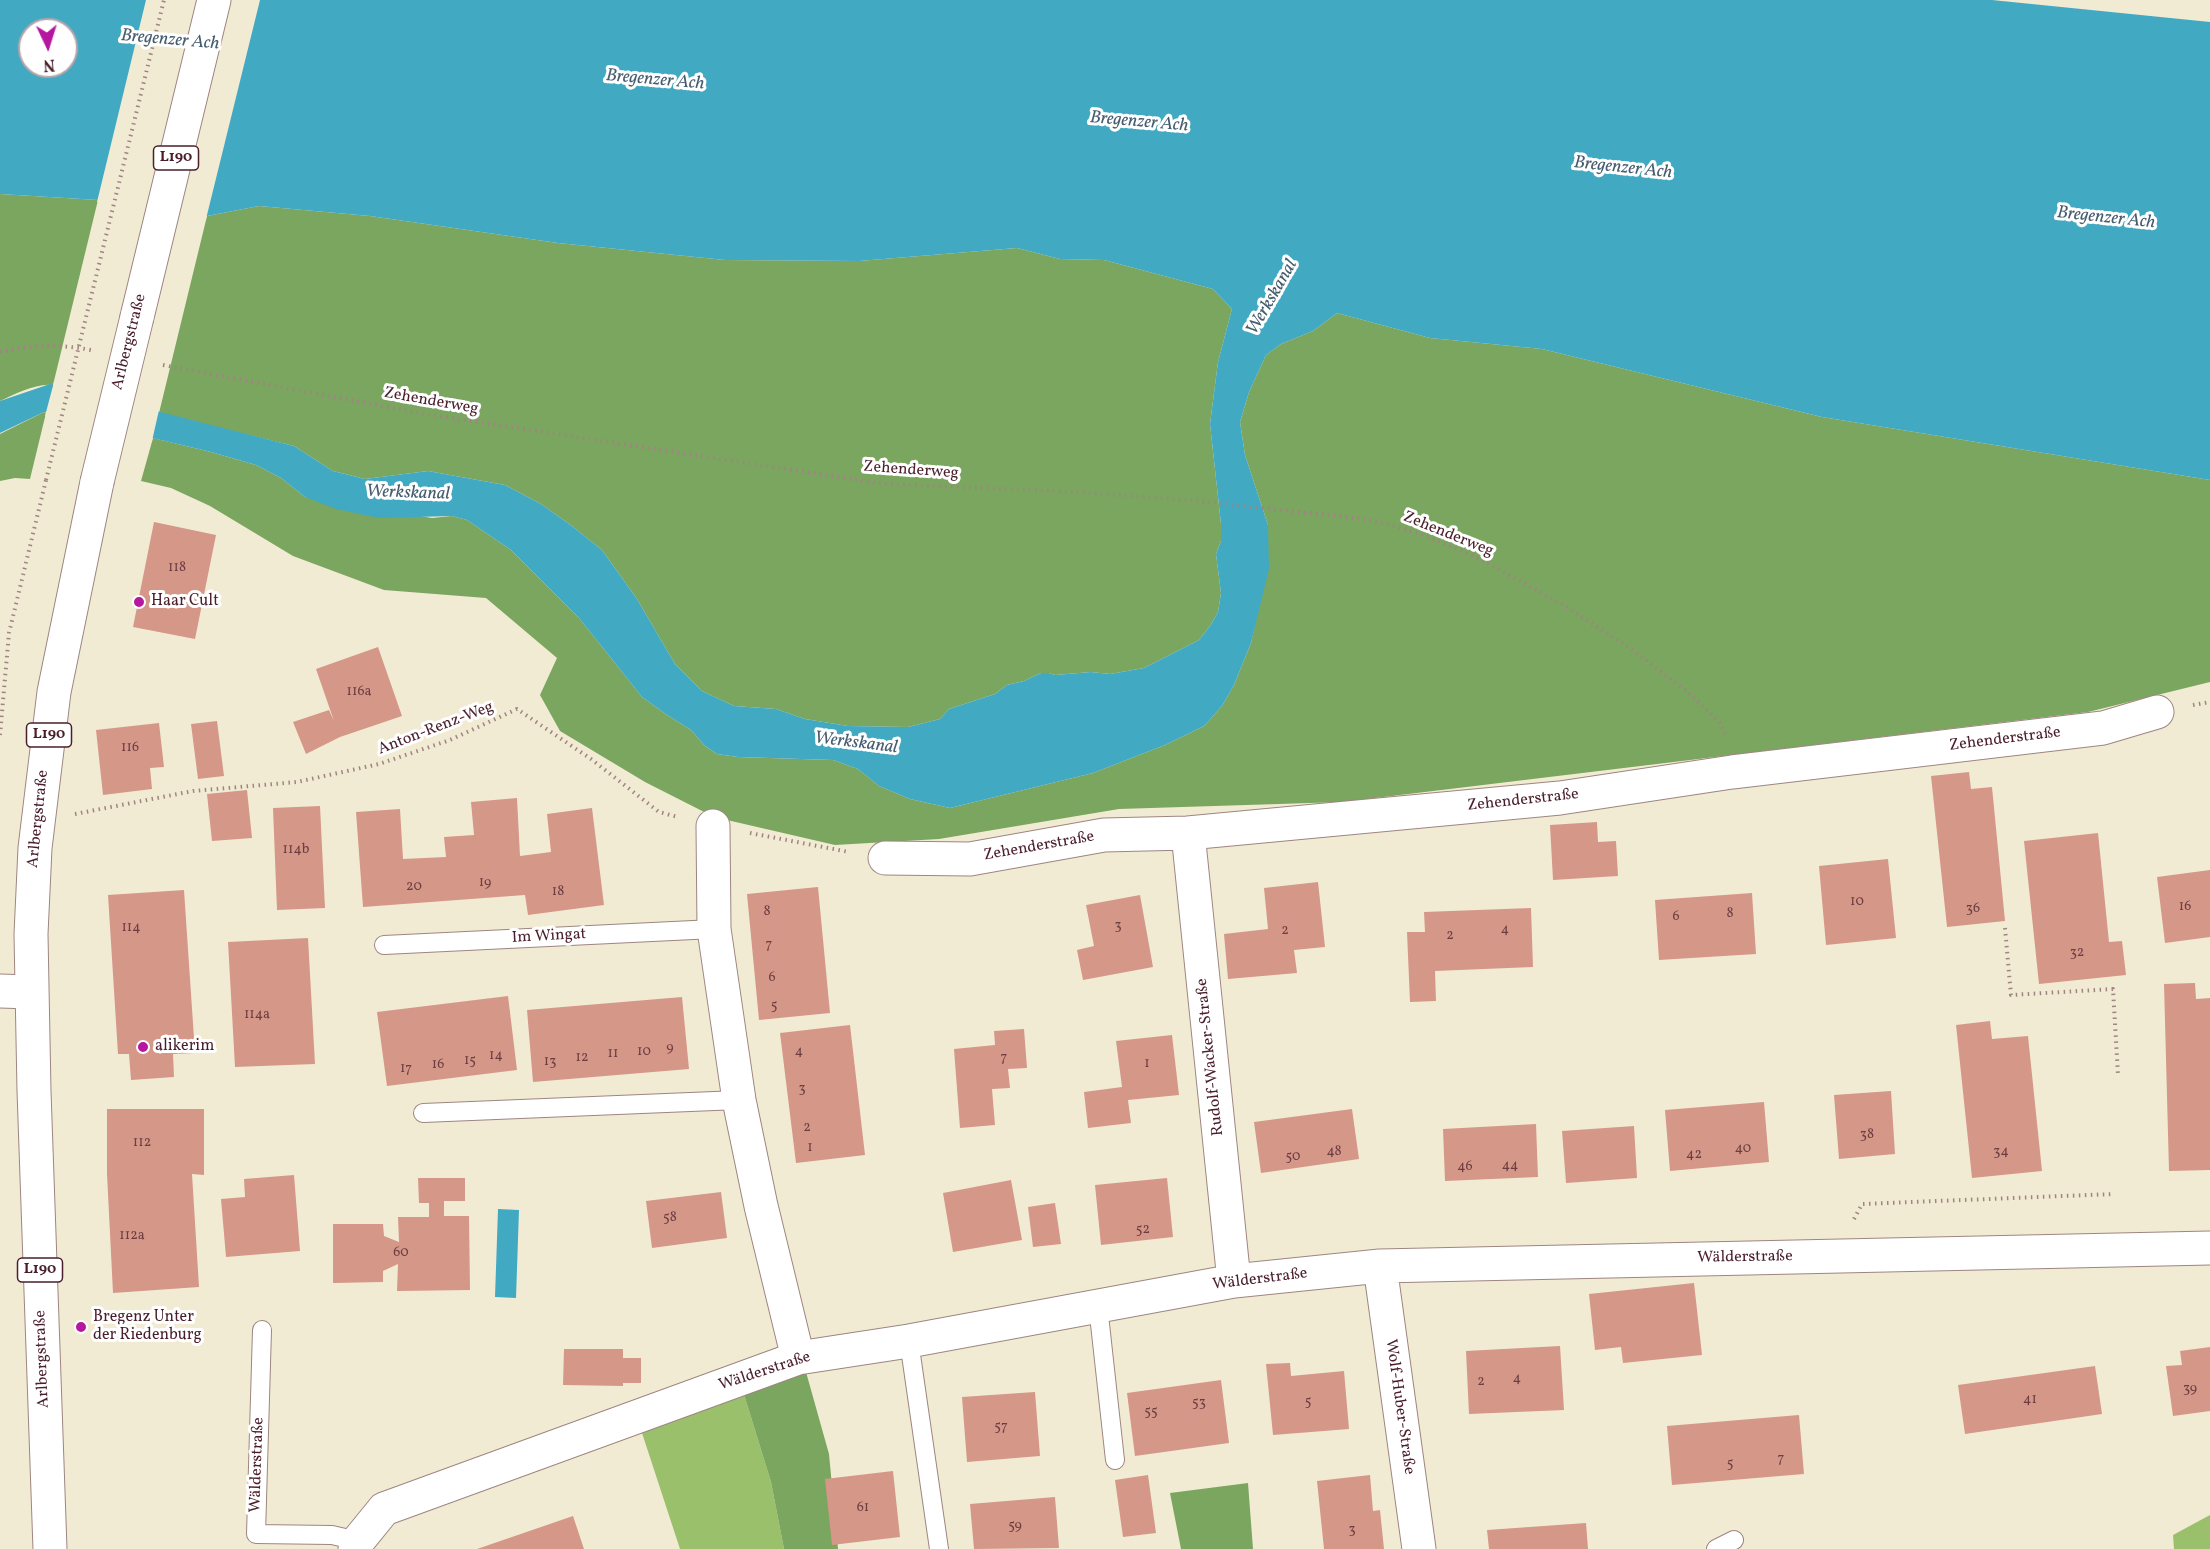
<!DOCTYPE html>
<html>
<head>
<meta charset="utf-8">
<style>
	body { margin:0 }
	#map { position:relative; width:2210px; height:1549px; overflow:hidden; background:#f2ebd4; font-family:Vollkorn,serif }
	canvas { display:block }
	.north { position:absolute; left:18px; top:18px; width:60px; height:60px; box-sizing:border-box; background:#fff; border:2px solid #b7a5aa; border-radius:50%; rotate:176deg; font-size:16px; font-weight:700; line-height:24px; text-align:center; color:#4a1f2b }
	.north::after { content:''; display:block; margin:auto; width:21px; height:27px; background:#b5179e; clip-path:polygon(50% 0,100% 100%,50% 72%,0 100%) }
</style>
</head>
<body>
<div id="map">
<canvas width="2210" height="1549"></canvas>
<div class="north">N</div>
</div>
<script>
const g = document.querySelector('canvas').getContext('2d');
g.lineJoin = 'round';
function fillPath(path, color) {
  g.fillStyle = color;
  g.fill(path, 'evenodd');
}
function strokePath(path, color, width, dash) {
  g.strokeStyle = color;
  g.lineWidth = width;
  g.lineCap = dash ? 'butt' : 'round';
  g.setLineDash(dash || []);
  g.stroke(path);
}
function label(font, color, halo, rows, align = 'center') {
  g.font = font + ' Vollkorn,serif';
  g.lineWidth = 6;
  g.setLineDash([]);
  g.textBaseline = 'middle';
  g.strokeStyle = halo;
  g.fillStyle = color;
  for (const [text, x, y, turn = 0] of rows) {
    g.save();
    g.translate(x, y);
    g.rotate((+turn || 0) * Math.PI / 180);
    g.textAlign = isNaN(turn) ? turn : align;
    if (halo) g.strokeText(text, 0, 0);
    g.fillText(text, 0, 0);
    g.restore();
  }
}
fillPath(new Path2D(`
	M742 1388 771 1482 784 1549H680L642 1433Z
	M2210 1515V1549H2174L2173 1535Z`), '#9ac06b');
fillPath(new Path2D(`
	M0 194 98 200 53 385C36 383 15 394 0 401Z
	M259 206 370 216 558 243 725 260 859 261 1017 248 1060 259 1104 260 1213 289 1232 309 1218 362 1210 424 1221 524V541L1216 554 1221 593 1218 612 1210 626 1199 640 1144 668 1110 674 1091 672 1055 675 1049 673H1041L1024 681 1007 685 995 694 949 709 940 719 908 727 848 726 805 719 776 709 734 706 702 691 675 664 637 599 602 550 572 526 541 504 505 485 428 471 365 479 333 471 294 446 159 413 207 216Z
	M1337 313 1430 338 1542 349 1822 417 2210 480V682L2088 712 1342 802 1119 809 939 839 835 845 714 817 645 782 560 731 540 695 557 658 486 598 384 590 293 556 210 506 171 488 141 481 153 438 211 452 256 465 281 478 305 497 432 518 452 516 467 520 511 550 579 618 642 697 667 715 691 730 705 746 717 754 738 757 833 760 858 769 879 786 910 799 950 808 1093 773 1165 745 1204 726 1222 706 1234 685 1251 643 1259 606 1268 525 1245 455 1240 422 1249 392 1266 355 1281 344 1313 331Z
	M44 412 46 413 30 479 15 478 0 481V434Z
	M806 1372 829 1454 838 1549H784L771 1482 742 1388Z
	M1248 1483 1253 1549H1181L1170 1493Z`), '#7ba65f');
fillPath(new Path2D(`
	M0 0H1992L2210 22V480L1822 417 1542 349 1430 338 1337 313 1313 331 1281 344 1266 355 1249 392 1240 422 1245 455 1268 525 1269 569 1251 643 1234 685 1222 706 1204 726 1165 745 1093 773 950 808 910 799 879 786 858 769 833 760 738 757 717 754 705 746 691 730 667 715 642 697 579 618 511 550 467 520 452 516 379 518 336 509 305 497 281 478 256 465 211 452 44 412 0 433V401L50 384 294 446 333 471 365 479 428 471 505 485 541 504 572 526 602 550 637 599 675 664 702 691 734 706 776 709 805 719 848 726 908 727 940 719 949 709 995 694 1007 685 1024 681 1041 673H1049L1055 675 1091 672 1110 674 1144 668 1199 640 1210 626 1218 612 1221 593 1216 554 1221 541V524L1210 424 1218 362 1232 309 1213 289 1104 260 1060 259 1017 248 859 261 725 260 558 243 370 216 259 206 207 216 98 200 0 194ZM30 30H66V66H30Z
	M498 1209 519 1210 516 1298 495 1297Z`), '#42a9c2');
fillPath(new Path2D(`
	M146 0H260L206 219 97 202Z
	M54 382 159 410 152 441 45 416Z`), '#f2ebd4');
fillPath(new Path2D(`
	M154 522 216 535 195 639 133 627Z
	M378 647 402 716 340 737 306 754 293 722 329 710 334 721 316 669Z
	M217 721 224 776 198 779 191 724Z
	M159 723 164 767 150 768 152 789 103 795 96 730Z
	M1969 772 1971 789 1992 787 2005 921 1947 927 1931 776Z
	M247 790 252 838 212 841 207 794Z
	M517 798 520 856 551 852 547 814 592 808 604 905 528 915 525 895 363 907 356 812 400 809 403 859 446 857 444 837 474 835 471 802Z
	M320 806 325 908 277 910 273 808Z
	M1597 822 1598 842 1616 841 1618 876 1553 880 1550 825Z
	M2098 833 2109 942 2122 941 2126 975 2039 984 2024 841Z
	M1888 859 1896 938 1826 945 1819 866Z
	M2210 870V937L2165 943 2157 877Z
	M1318 882 1325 947 1294 950 1297 973 1228 979 1224 934 1268 929 1264 888Z
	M818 887 830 1013 759 1020 747 894Z
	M184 890 195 1053 173 1054 174 1077 131 1080 129 1054H118L108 895Z
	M1752 893 1756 954 1659 960 1655 900Z
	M1140 895 1153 967 1083 980 1077 950 1094 946 1086 905Z
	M1531 908 1533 967 1435 971 1436 1001 1410 1002 1407 932H1425L1424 912Z
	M308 938 315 1064 235 1067 228 942Z
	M2195 983 2196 999 2210 998V1170L2169 1171 2164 984Z
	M508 996 517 1070 387 1086 377 1012Z
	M682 997 689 1069 533 1082 527 1010Z
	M1990 1021 1992 1039 2028 1036 2042 1171 1972 1178 1956 1025Z
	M850 1025 865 1155 796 1163 780 1033Z
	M1024 1029 1027 1068 1008 1069 1010 1088 992 1089 995 1125 960 1128 954 1049 995 1045 994 1031Z
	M1172 1035 1179 1095 1128 1100 1131 1123 1088 1128 1084 1092 1122 1087 1116 1041Z
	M1891 1091 1895 1154 1839 1159 1834 1095Z
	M1764 1102 1769 1162 1670 1171 1665 1110Z
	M107 1109H204V1175L192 1174 199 1287 113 1293 107 1174Z
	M1352 1109 1359 1159 1261 1173 1254 1122Z
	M1536 1124 1538 1177 1445 1181 1443 1129Z
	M1634 1126 1637 1178 1566 1183 1562 1131Z
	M294 1175 300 1251 226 1257 221 1199 245 1197 244 1179Z
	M418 1178H465V1201H444V1216H469L470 1290 397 1291 398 1264 383 1271V1282L333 1283V1224H383L384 1236 399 1242 398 1217H429V1203H419Z
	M1167 1178 1173 1237 1101 1245 1095 1185Z
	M1011 1180 1022 1240 953 1252 943 1193Z
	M721 1192 727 1238 652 1248 646 1201Z
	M1055 1203 1061 1244 1033 1247 1028 1207Z
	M1694 1283 1702 1355 1623 1363 1621 1347 1595 1350 1589 1294Z
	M1560 1346 1564 1410 1469 1414 1466 1351Z
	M2210 1347V1411L2173 1416 2166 1366 2182 1365 2180 1351Z
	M564 1349H623V1358H641V1383H623V1386L563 1385Z
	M1290 1363 1291 1376 1344 1371 1349 1429 1273 1435 1266 1364Z
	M2095 1366 2102 1414 1965 1434 1958 1385Z
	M1221 1380 1229 1443 1135 1456 1127 1393Z
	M1035 1392 1040 1456 967 1462 962 1397Z
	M1799 1415 1804 1474 1672 1485 1667 1426Z
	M893 1471 900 1537 832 1545 825 1479Z
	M1148 1475 1156 1533 1123 1537 1115 1480Z
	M1370 1475 1373 1511 1380 1510 1384 1549H1324L1317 1481Z
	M1055 1497 1059 1548 974 1549 970 1504Z
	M573 1516 584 1549H477Z
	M1586 1523 1588 1549H1489L1487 1530Z`), '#d59788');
const service = new Path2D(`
	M384 945 714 929
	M423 1113 739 1100
	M1098 1306 1115 1460
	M262 1330 256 1534 332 1535 358 1541
	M909 1341 939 1549
	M1716 1549 1734 1540`);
const minor = new Path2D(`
	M713 826 714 929 739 1100 761 1206 798 1358
	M1188 833 1234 1281
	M885 858 970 859 1104 835 1188 833 1560 798 1732 772 2103 728 2157 712
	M1380 1266 1419 1549
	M355 1549 358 1541 384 1509 798 1358 909 1341 1234 1281 1380 1266 2210 1248`);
const tertiary = new Path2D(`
	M0 991 31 992`);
const primary = new Path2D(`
	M137 317 214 0
	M50 1549 34 1091 31 934 35 848 54 692 97 482`);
strokePath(service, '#9e8580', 20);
strokePath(minor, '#9e8580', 35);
strokePath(tertiary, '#9e8580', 35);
strokePath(primary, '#9e8580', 35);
strokePath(new Path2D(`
	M0 352C31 345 60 344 91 350
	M163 365 425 414 884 484 1078 492 1188 500 1364 519 1398 527 1426 536 1480 559 1565 606 1634 651 1689 693 1720 723 1726 737
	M2193 705 2210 702
	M0 735 9 633 46 480
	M75 814 193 791 297 782 379 764 450 740 517 709 591 759 659 812 678 817
	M750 833 849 852
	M2005 928 2011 995 2113 989 2118 1075
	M1854 1219 1862 1204 2114 1194`), '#9e8580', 4, [1.5, 4.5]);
strokePath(service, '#fff', 18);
strokePath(minor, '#fff', 33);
strokePath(tertiary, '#fff', 33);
strokePath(primary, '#fff', 33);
const primaryBridge = new Path2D(`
	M97 482 137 317`);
strokePath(primaryBridge, '#9e8580', 35, []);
strokePath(new Path2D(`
	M46 480 164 0`), '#9e8580', 4, [1.5, 4.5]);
strokePath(primaryBridge, '#fff', 33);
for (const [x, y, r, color] of [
	[139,602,6,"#b5179e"],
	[143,1047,6,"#b5179e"],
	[81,1327,6,"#b5179e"]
]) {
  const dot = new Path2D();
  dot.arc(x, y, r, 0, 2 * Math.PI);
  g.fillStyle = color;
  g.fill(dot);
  strokePath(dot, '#fff', 2);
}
label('14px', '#6d3d42', null, [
	["118",177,568],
	["116a",359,692],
	["116",130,748],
	["114b",296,850],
	["19",485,883],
	["20",414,887],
	["18",558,892],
	["10",1857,902],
	["16",2185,907],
	["36",1973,909],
	["8",767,912],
	["8",1730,914],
	["6",1676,917],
	["3",1118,926],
	["114",131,928],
	["4",1505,930],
	["2",1285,931],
	["2",1450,936],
	["7",769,945],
	["32",2077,953],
	["6",772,978],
	["5",774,1006],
	["114a",257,1015],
	["9",670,1048],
	["10",644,1052],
	["4",799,1052],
	["11",613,1054],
	["14",496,1056],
	["12",582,1058],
	["7",1004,1058],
	["15",470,1061],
	["13",550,1062],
	["1",1147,1064],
	["16",438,1065],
	["17",406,1069],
	["3",802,1089],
	["2",807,1128],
	["38",1867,1135],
	["112",142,1143],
	["1",810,1148],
	["40",1743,1149],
	["48",1334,1152],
	["34",2001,1152],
	["42",1694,1155],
	["50",1293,1157],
	["44",1510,1166],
	["46",1465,1167],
	["58",670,1218],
	["52",1143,1230],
	["112a",132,1236],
	["60",401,1253],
	["4",1517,1379],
	["2",1481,1382],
	["39",2190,1389],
	["41",2030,1400],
	["5",1308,1402],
	["53",1199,1403],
	["55",1151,1412],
	["57",1001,1427],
	["7",1781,1459],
	["5",1730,1464],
	["61",863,1508],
	["59",1015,1526],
	["3",1352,1530]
]);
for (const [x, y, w] of [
	[176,158,45],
	[49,735,45],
	[40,1270,45]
]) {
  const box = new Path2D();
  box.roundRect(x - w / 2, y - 12, w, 24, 4.5);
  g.fillStyle = '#fff';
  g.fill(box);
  strokePath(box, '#4a1f2b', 1.5);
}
label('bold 15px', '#4a1f2b', null, [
	["L190",176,158],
	["L190",49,735],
	["L190",40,1270]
]);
label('16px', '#4a1f2b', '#fff', [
	["Arlbergstraße",130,342,-76],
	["Zehenderweg",431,402,10],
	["Zehenderweg",911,471,4],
	["Zehenderweg",1448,535,22],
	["Anton-Renz-Weg",436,729,-21],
	["Zehenderstraße",2005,740,-7],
	["Zehenderstraße",1523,801,-6],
	["Arlbergstraße",39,819,-84],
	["Zehenderstraße",1039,847,-10],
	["Im Wingat",549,937,-3],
	["Rudolf-Wacker-Straße",1211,1057,-96],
	["Wälderstraße",1745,1258,-1],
	["Wälderstraße",1260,1280,-7],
	["Arlbergstraße",43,1359,-92],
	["Wälderstraße",765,1372,-18],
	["Wolf-Huber-Straße",1399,1407,82],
	["Wälderstraße",258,1465,-88]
]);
label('16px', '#4a1f2b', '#fff', [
	["Haar Cult",151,602],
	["alikerim",155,1047],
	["Bregenz Unter",93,1318],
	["der Riedenburg",93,1336]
], 'left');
label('italic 18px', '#465d6f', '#fff', [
	["Bregenzer Ach",170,41,5],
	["Bregenzer Ach",655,81,5],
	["Bregenzer Ach",1139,123,5],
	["Bregenzer Ach",1623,169,6],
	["Bregenzer Ach",2106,219,6],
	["Werkskanal",1273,298,-60],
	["Werkskanal",408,494,2],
	["Werkskanal",856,744,7]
]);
</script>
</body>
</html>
